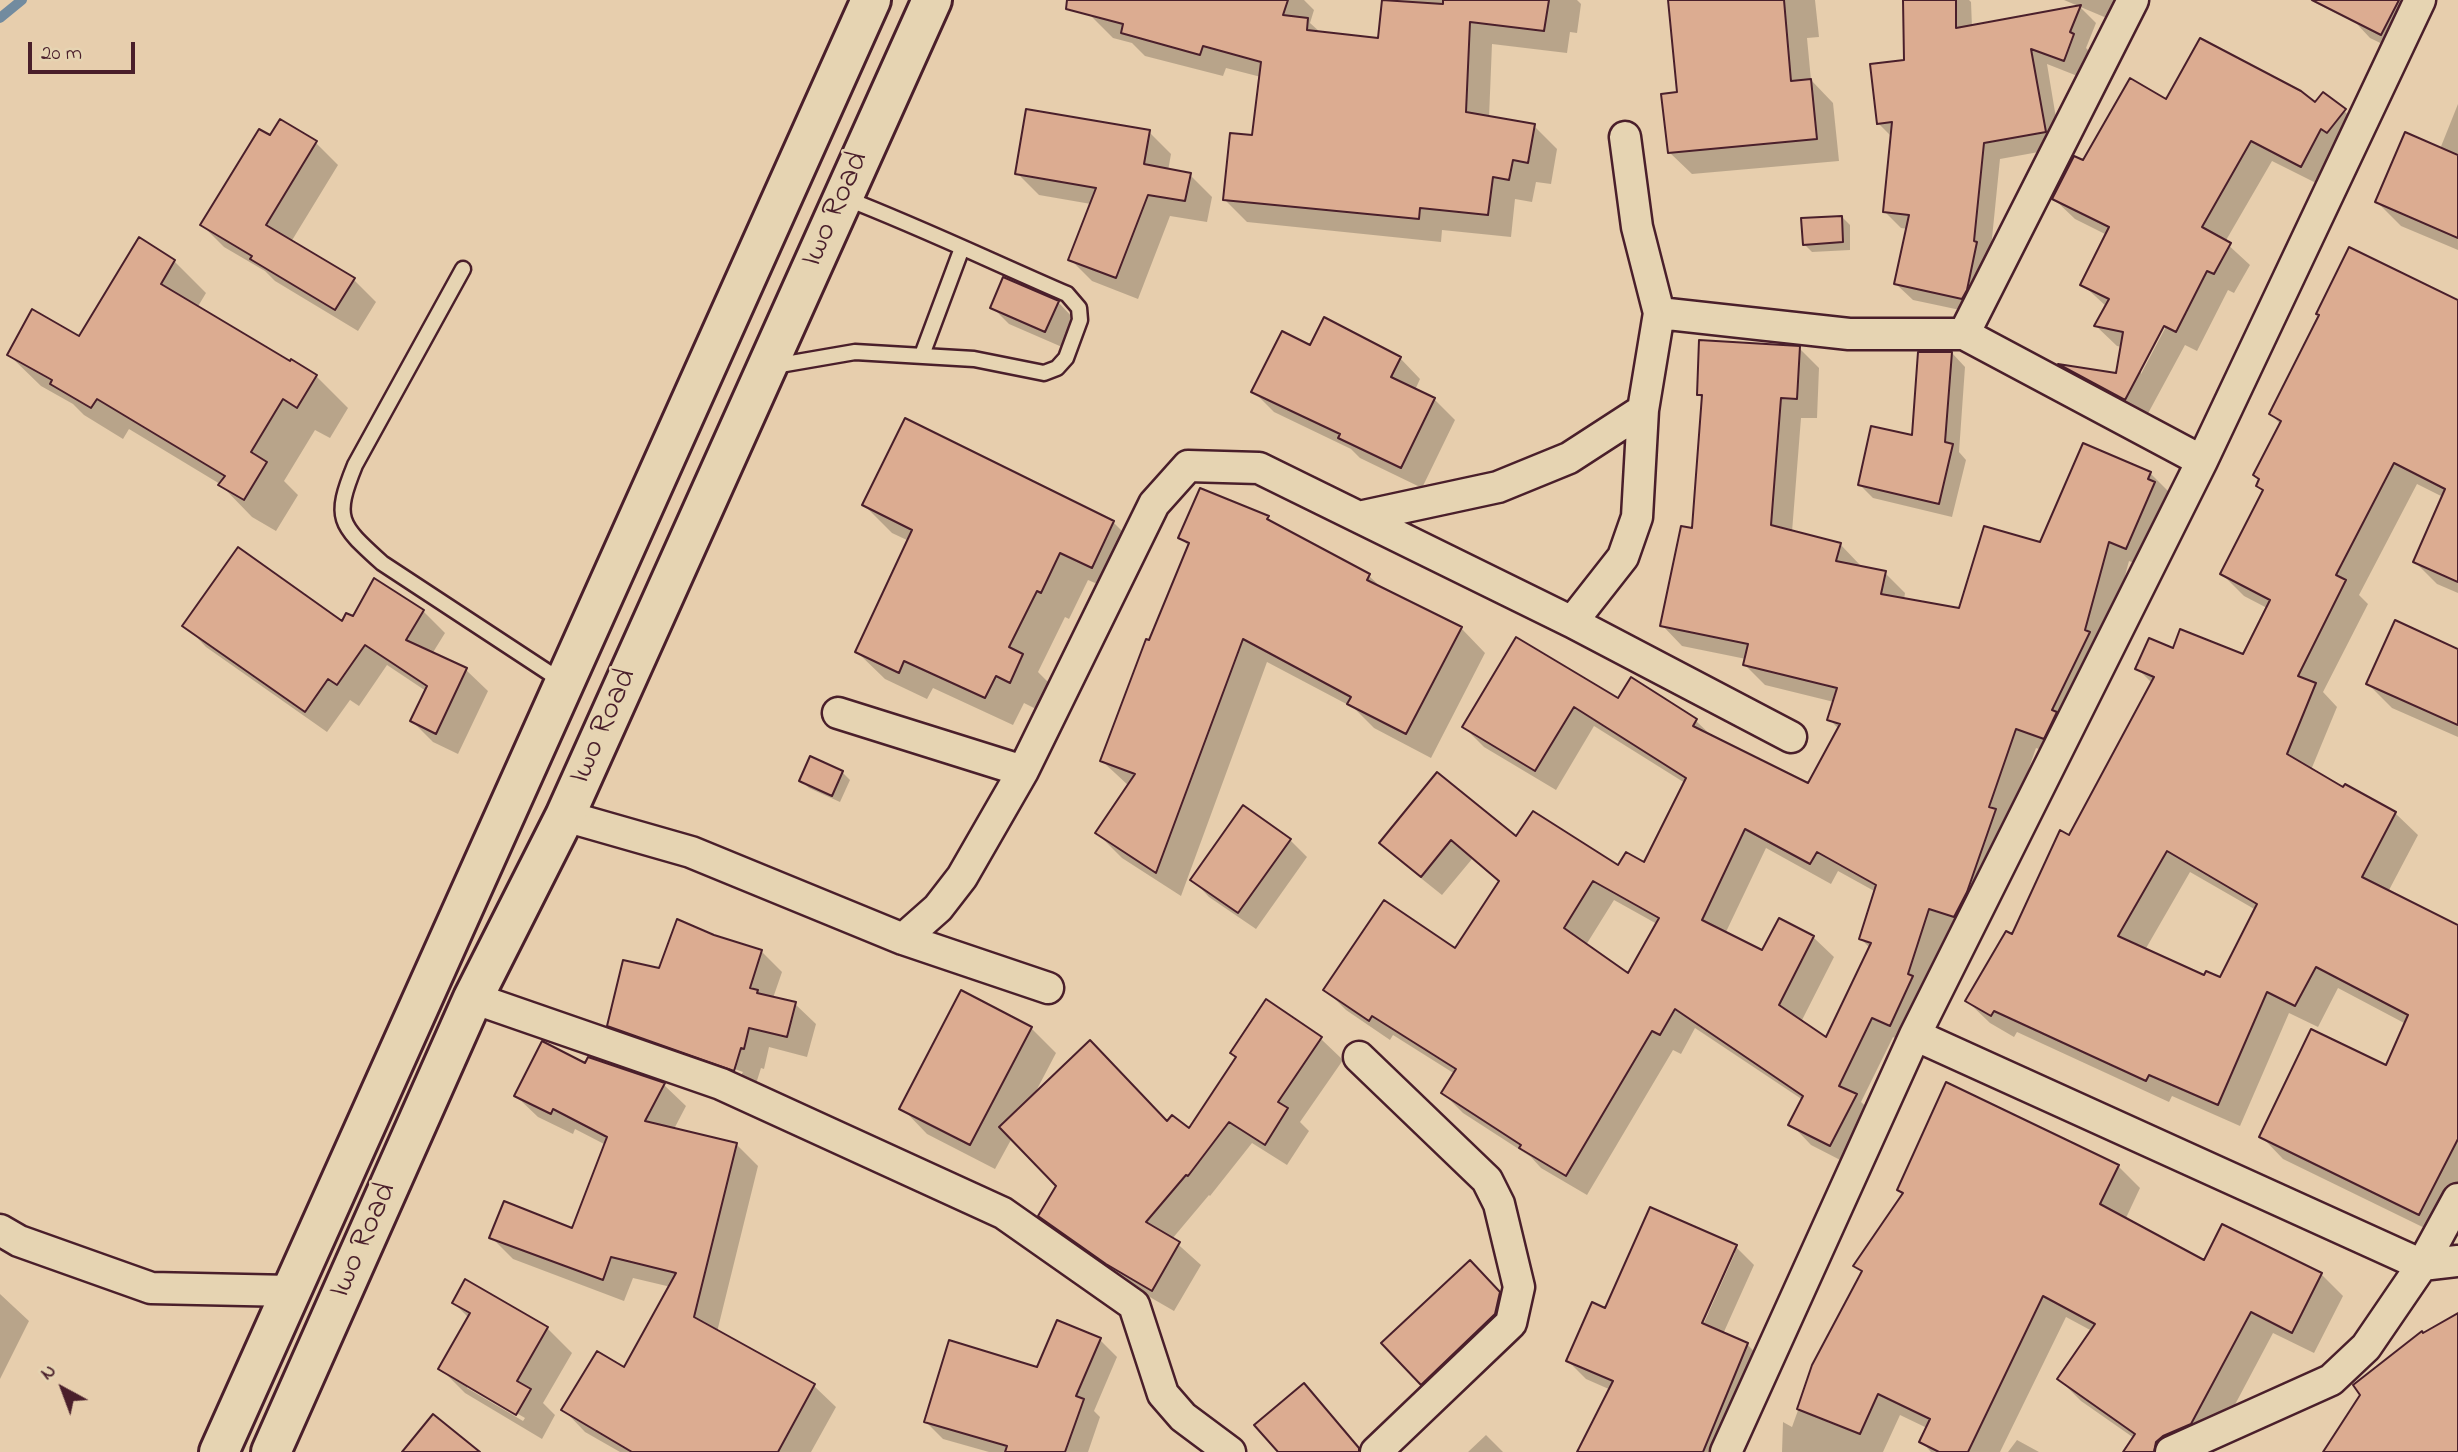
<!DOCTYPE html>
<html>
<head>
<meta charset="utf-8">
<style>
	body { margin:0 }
	#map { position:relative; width:2458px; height:1452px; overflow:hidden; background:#e7cead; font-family:"Indie Flower",sans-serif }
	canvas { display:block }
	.north { position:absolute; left:28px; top:1354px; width:70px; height:70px; -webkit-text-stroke:5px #e6d4b2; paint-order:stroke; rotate:319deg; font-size:19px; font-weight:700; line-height:28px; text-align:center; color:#4a1f2b }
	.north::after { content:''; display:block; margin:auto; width:24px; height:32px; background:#4a1f2b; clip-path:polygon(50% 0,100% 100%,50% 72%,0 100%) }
	.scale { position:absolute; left:28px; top:42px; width:107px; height:32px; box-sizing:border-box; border:4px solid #4a1f2b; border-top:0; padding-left:9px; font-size:21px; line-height:24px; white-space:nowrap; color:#4a1f2b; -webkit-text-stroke:5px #e6d4b2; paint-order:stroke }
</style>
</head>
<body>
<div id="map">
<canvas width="2458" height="1452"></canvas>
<div class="north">N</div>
<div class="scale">20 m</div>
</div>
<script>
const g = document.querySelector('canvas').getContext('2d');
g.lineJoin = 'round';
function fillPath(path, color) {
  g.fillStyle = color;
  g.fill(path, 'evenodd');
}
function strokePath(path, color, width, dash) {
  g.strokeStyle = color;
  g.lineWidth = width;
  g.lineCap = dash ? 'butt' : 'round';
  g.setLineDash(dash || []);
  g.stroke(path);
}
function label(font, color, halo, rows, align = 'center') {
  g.font = font + ' "Indie Flower",sans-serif';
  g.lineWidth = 5;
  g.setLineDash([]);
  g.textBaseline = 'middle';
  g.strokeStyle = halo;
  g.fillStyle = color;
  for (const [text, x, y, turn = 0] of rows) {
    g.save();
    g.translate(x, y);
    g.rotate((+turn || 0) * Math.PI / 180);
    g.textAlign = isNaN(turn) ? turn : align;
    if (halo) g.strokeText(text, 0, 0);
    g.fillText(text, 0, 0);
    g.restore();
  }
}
fillPath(new Path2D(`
	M1095 0H1304L1314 10 1310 23 1321 33 1380 40 1384 0H1577L1581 4 1577 33 1570 32 1567 53 1492 44 1489 118 1534 126 1557 149 1551 184 1536 182 1532 202 1515 199 1511 237 1442 230 1441 242 1247 222 1224 199 1254 137 1261 77 1226 68 1223 76 1145 56 1132 43 1113 38 1090 15Z
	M1670 0H1815L1819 37 1807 38 1811 80 1833 103 1839 161 1692 174 1669 152 1679 93Z
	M1905 0H1969L1971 2 1972 27 2080 7 2096 23 2086 48 2090 52 2080 77 2047 64 2061 148 2000 159 1990 258 1979 314 1913 300 1896 284 1908 229 1901 228 1885 212 1892 137 1878 123 1906 62Z
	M2064 0H2117L2109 19Z
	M2310 0H2428L2401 53 2370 38 2357 24Z
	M2167 101 2315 104 2344 111 2365 131 2322 186 2272 161 2225 242 2250 265 2234 293 2228 290 2197 351 2185 345 2145 419 2081 384 2063 367 2118 375 2122 347 2117 346 2096 326 2107 307 2082 284 2107 235 2075 219 2054 199 2084 163ZM2167 318 2170 319 2141 374V366Z
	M2458 104V250L2401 226 2377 202 2440 149Z
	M280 121 316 143 338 165 291 242 354 280 376 302 358 331 275 281 265 271 224 247 202 225 270 138Z
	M1149 132 1171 154 1168 171 1190 175 1212 197 1207 222 1170 216 1138 299 1092 281 1070 259 1091 204 1039 195 1017 173Z
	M1842 217 1850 225V250L1812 252 1804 244Z
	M174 261 206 293 197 308 291 364 292 361 316 376 348 408 330 438 315 430 284 481 298 495 276 531 252 517 220 484 129 429 123 439 84 415 73 404 41 386 9 355 80 338Z
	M1058 302 1074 319 1062 347 1009 324 992 307Z
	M2458 324V593L2437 584 2415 562 2443 497 2417 484 2359 595 2368 604 2323 692 2337 707 2311 770 2344 790 2395 813 2418 835 2388 892 2458 927V1204L2441 1236 2283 1159 2261 1136 2387 1068 2406 1024 2338 988 2318 1027 2289 1013 2240 1126 2172 1096 2169 1102 2017 1032 2014 1037 1990 1023 1967 1001 2013 936 2070 838 2152 683 2137 668 2174 651 2243 656 2267 608 2244 596 2222 574 2264 491 2258 486 2281 425 2271 414ZM2190 872 2256 910 2221 979 2205 977 2145 950Z
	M1311 347 1400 358 1420 379 1415 390 1434 399 1455 420 1422 488 1360 458 1351 449 1274 412 1254 392Z
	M1799 348 1819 368 1817 418H1801L1792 532 1840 544 1860 565 1859 568 1885 573 1905 593 1904 600 1960 611 2041 545 2150 473 2170 493 2147 568 2129 561 2105 649 2064 758 2036 748 2009 825 1975 936 1949 928 1910 1045 1893 1037 1861 1102 1876 1116 1850 1165 1811 1145 1791 1124 1803 1100 1695 1028 1681 1054 1673 1050 1587 1195 1541 1168 1531 1157 1463 1113 1443 1093 1455 1074 1393 1035 1390 1040 1346 1010 1326 990 1456 950 1500 883 1472 859 1442 895 1402 863 1381 843 1437 775 1517 839 1619 868 1644 865 1685 783 1594 726 1556 790 1484 747 1464 727 1517 640 1618 701 1696 721 1714 738 1809 785 1839 729 1829 719 1834 702 1765 685 1745 665 1746 659 1682 646 1662 625 1693 530 1704 400 1698 394ZM1766 848 1831 884 1838 871 1876 892 1861 939 1870 948 1827 1040 1801 1022 1834 957 1813 937 1779 920 1762 953 1725 934ZM1614 900 1657 924 1629 975 1586 945Z
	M1952 353 1965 367 1959 452 1966 460 1952 517 1873 498 1860 485 1914 437Z
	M864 505 1113 522 1141 550 1121 594 1088 580 1069 619 1065 617 1038 672 1050 684 1038 710 1024 703 1013 725 933 688 927 699 885 679 857 652 909 541 892 533Z
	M1268 518 1276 526 1369 576 1383 589 1461 628 1485 653 1431 758 1374 728 1354 708 1267 662 1181 896 1122 858 1097 833 1129 786 1102 761 1190 547 1180 538Z
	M423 611 445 633 432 654 466 670 488 691 458 754 433 742 412 721 426 691 387 665 359 706 350 700 327 732 206 647 185 625 342 623 353 618Z
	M2458 650V737L2392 708 2368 684Z
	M842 772 850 780 840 802 809 788 801 780Z
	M1290 840 1307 857 1256 929 1209 897 1193 880Z
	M713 936 761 951 782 972 773 998 795 1004 816 1024 807 1057 769 1047 764 1069 761 1068 754 1090 630 1046 609 1025 660 970ZM630 1032 743 1072 741 1075 630 1036Z
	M1266 1002 1321 1039 1343 1060 1300 1122 1309 1131 1287 1165 1252 1143 1210 1196 1209 1195 1172 1239 1201 1265 1174 1311 1129 1285 1062 1238 1040 1216 1058 1186 1012 1138 995 1169 927 1134 902 1108 1031 1028 1056 1053 1034 1095 1168 1123 1190 1131 1237 1058Z
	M589 1059 664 1085 686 1106 674 1129 736 1144 758 1166 717 1332 814 1386 836 1407 811 1452H620L585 1432 564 1410 625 1369 671 1287 633 1278 624 1301 513 1259 491 1237 573 1230 606 1145 575 1129 573 1134 538 1117 516 1096 586 1065Z
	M2118 1166 2140 1188 2125 1220 2204 1262 2321 1274 2343 1296 2314 1353 2273 1333 2213 1446 2201 1452H2126L2134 1438 2081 1401 2059 1379 2092 1331 2066 1317 2000 1452H1931L1921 1441 1927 1428 1900 1415 1883 1452H1782L1783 1422 1792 1427 1814 1366 1863 1273 1856 1265 1904 1195 1899 1190Z
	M1736 1247 1754 1265 1723 1334 1747 1344 1765 1363 1726 1452H1579L1611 1390 1586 1379 1568 1361 1606 1310ZM1732 1253H1735L1700 1332 1696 1331Z
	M1495 1288 1524 1319 1520 1339 1447 1408 1422 1383Z
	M0 1294 29 1321 0 1379Z
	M454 1303 547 1328 572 1353 543 1403 555 1415 542 1439 465 1393 440 1368 469 1318ZM467 1384 525 1418 523 1421 467 1388Z
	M1058 1322 1100 1340 1117 1357 1094 1411 1100 1417 1088 1452H989L943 1439 926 1422 1038 1369Z
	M1304 1385 1320 1402 1363 1452H1280Z
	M1486 1435 1503 1452H1468Z
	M2017 1440 2039 1452H2008Z`), '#0003');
strokePath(new Path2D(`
	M0 18 22 0`), '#728b9f', 10);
const building = new Path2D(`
	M1067 0H1288L1283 15 1308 18 1307 30 1378 38 1382 0 1443 4V0H1549L1544 31 1470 22 1466 112 1535 124 1528 163 1513 160 1509 180 1493 177 1488 215 1420 208 1419 219 1223 200 1230 133 1252 135 1261 62 1203 46 1200 55 1121 33 1123 24 1066 9Z
	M1668 0H1784L1791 81 1811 79 1817 139 1668 153 1661 94 1677 92Z
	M1903 0H1956V28L2081 5 2070 32 2074 34 2064 61 2031 49 2046 132 1984 143 1974 241 1977 242 1967 290 1962 299 1894 284 1909 215 1883 212 1892 122 1877 124 1870 64 1904 60Z
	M2312 0H2399L2381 35Z
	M2200 38 2301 91 2315 102 2323 92 2346 109 2327 133 2321 129 2301 167 2251 141 2202 227 2231 243 2214 274 2207 271 2176 332 2164 326 2125 400 2058 364 2116 373 2123 332 2094 326 2109 299 2080 285 2109 227 2052 199 2074 156 2083 160 2130 78 2166 99Z
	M1026 109 1150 130 1144 164 1191 173 1185 201 1148 195 1116 278 1068 260 1096 188 1015 174Z
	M280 119 317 141 266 225 355 278 335 310 250 259 252 256 200 225 259 129 270 135Z
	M2405 132 2458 155V238L2375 202Z
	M1842 216 1843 242 1803 245 1801 218Z
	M139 237 175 260 161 284 290 361 291 359 317 375 297 408 283 399 251 452 267 462 244 500 218 485 225 476 97 399 91 408 50 384 52 380 7 355 32 309 79 336Z
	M2349 247 2458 300V582L2413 562 2445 489 2394 463 2336 575 2346 580 2298 676 2316 683 2287 754 2343 787 2345 784 2396 812 2362 877 2458 925V1139L2419 1215 2259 1137 2311 1029 2386 1065 2408 1015 2316 967 2295 1006 2267 992 2218 1105 2149 1075 2146 1081 1994 1011 1991 1016 1965 1001 2006 931 2012 934 2060 830 2069 835 2154 677 2135 669 2149 638 2173 648 2180 629 2243 654 2270 600 2220 574 2263 490 2256 486 2259 479 2253 475 2281 421 2269 414 2319 315 2316 314ZM2167 851 2257 904 2220 977 2206 971 2204 975 2118 936Z
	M1003 277 1059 301 1045 332 990 308Z
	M1324 317 1401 357 1391 377 1435 398 1401 468 1338 438 1340 434 1251 392 1282 331 1310 345Z
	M1699 340 1800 346 1797 399 1781 398 1771 525 1841 543 1836 561 1886 571 1881 594 1959 608 1984 526 2040 542 2083 443 2151 472 2148 479 2155 482 2126 549 2109 542 2085 630 2090 632 2052 710 2057 712 2044 739 2016 729 1989 807 1996 809 1967 892 1954 917 1929 909 1908 974 1913 976 1890 1026 1872 1018 1839 1086 1857 1094 1830 1146 1788 1125 1803 1096 1675 1009 1660 1035 1652 1031 1566 1176 1519 1148 1521 1145 1441 1093 1456 1069 1372 1016 1369 1021 1323 990 1384 900 1455 948 1499 881 1451 840 1421 877 1379 843 1437 772 1516 836 1533 811 1618 865 1626 852 1644 862 1686 778 1574 707 1535 771 1462 727 1516 637 1618 698 1631 677 1697 719 1693 726 1808 783 1840 724 1827 720 1837 688 1743 665 1748 644 1660 626 1681 526 1692 528 1702 395H1697ZM1745 829 1810 864 1817 852 1876 885 1859 939 1871 943 1826 1037 1779 1005 1814 936 1779 918 1762 950 1702 920ZM1593 881 1659 918 1628 973 1564 928Z
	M1918 352H1952L1945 442 1953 444 1939 504 1858 485 1871 426 1912 435Z
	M905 418 1114 521 1092 568 1060 553 1041 593 1037 591 1009 647 1023 654 1010 683 996 676 985 698 904 661 899 673 855 652 912 530 862 505Z
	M1200 488 1269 516 1267 519 1370 574 1367 580 1462 627 1406 734 1347 704 1351 697 1243 639 1156 873 1095 833 1135 774 1100 761 1146 639 1149 640 1189 543 1178 538Z
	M238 547 342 621 346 613 353 616 374 578 424 610 406 640 467 668 436 734 410 721 427 686 365 645 337 685 328 679 305 712 182 626Z
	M2395 620 2458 649V725L2366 684Z
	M810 756 843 771 832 796 799 781Z
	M1243 805 1291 839 1238 913 1190 880Z
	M677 919 714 935 762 950 750 988 758 990 757 993 796 1002 787 1037 749 1028 744 1049 741 1048 734 1071 607 1026 623 960 659 968Z
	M961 990 1032 1027 970 1145 899 1109Z
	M1266 999 1322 1037 1278 1102 1288 1108 1265 1145 1229 1122 1188 1176 1186 1175 1146 1222 1180 1242 1152 1291 1106 1264 1038 1216 1056 1186 999 1127 1090 1040 1167 1121 1172 1115 1189 1128 1236 1057 1230 1053Z
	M542 1041 585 1063 588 1057 665 1083 645 1121 737 1143 694 1317 815 1384 778 1452H632L561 1410 597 1351 624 1367 676 1273 611 1257 603 1280 489 1238 504 1201 572 1228 607 1137 553 1109 551 1114 514 1096Z
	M1946 1082 2119 1165 2100 1204 2204 1260 2222 1224 2322 1273 2292 1333 2251 1312 2191 1424 2163 1436 2156 1442 2154 1452H2123L2135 1434 2057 1379 2095 1324 2043 1296 1968 1452H1939L1919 1442 1930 1419 1878 1394 1860 1434 1797 1409 1812 1365 1862 1271 1853 1266 1903 1193 1897 1190Z
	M1650 1207 1737 1245 1702 1323 1748 1343 1703 1452H1577L1613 1381 1566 1361 1592 1302 1605 1308Z
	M1470 1260 1500 1292 1495 1314 1421 1385 1381 1343Z
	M465 1279 548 1327 517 1381 531 1389 516 1415 438 1369 470 1313 452 1303Z
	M2458 1313V1452H2323L2360 1395 2353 1385 2422 1331 2423 1333Z
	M1057 1320 1101 1338 1076 1396 1084 1399 1065 1452H1005L1007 1446 924 1422 949 1340 1037 1367Z
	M1304 1383 1359 1448V1452H1278L1254 1425Z
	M433 1414 480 1452H402Z`);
fillPath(building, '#dcac91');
strokePath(building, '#4a1f2b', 2);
const lane = new Path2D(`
	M463 269 355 465C333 519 339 524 382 563L563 682
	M922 355 962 248
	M774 366 855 352 974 359 1044 373 1057 368 1066 358 1080 320 1079 308 1067 294C993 262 920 227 845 198`);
const street = new Path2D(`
	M1659 313 1849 334H1964L2202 461
	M1964 334 2133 0
	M1359 517 1498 487 1569 458 1643 410
	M1572 622 1623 557 1637 517 1643 410 1659 313 1637 227 1625 137
	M838 713 1023 771
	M565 816 691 852 903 939 1048 988
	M903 939 938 908 962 877 1023 771 1154 504 1188 466 1259 468 1572 622 1791 737
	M473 998 721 1084 1003 1213 1134 1305 1163 1394 1183 1417 1230 1452
	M1915 1035 2422 1265 2458 1261
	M1359 1057 1487 1180 1499 1204 1519 1287 1511 1323 1376 1452
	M0 1230 19 1241 151 1288 291 1291
	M1726 1452 1915 1035 2202 461 2420 0
	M2171 1452 2331 1380 2366 1347 2422 1265 2458 1199`);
const primary = new Path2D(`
	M219 1452 871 0
	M271 1452 473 998 565 816 932 0`);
strokePath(lane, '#4a1f2b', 19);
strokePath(street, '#4a1f2b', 35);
strokePath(primary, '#4a1f2b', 44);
strokePath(lane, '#e6d4b2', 14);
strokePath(street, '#e6d4b2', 30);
strokePath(primary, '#e6d4b2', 38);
label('32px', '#4a1f2b', '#e6d4b2', [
	["Iwo Road",837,210,-66],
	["Iwo Road",605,727,-66],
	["Iwo Road",365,1241,-66]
]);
</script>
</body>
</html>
